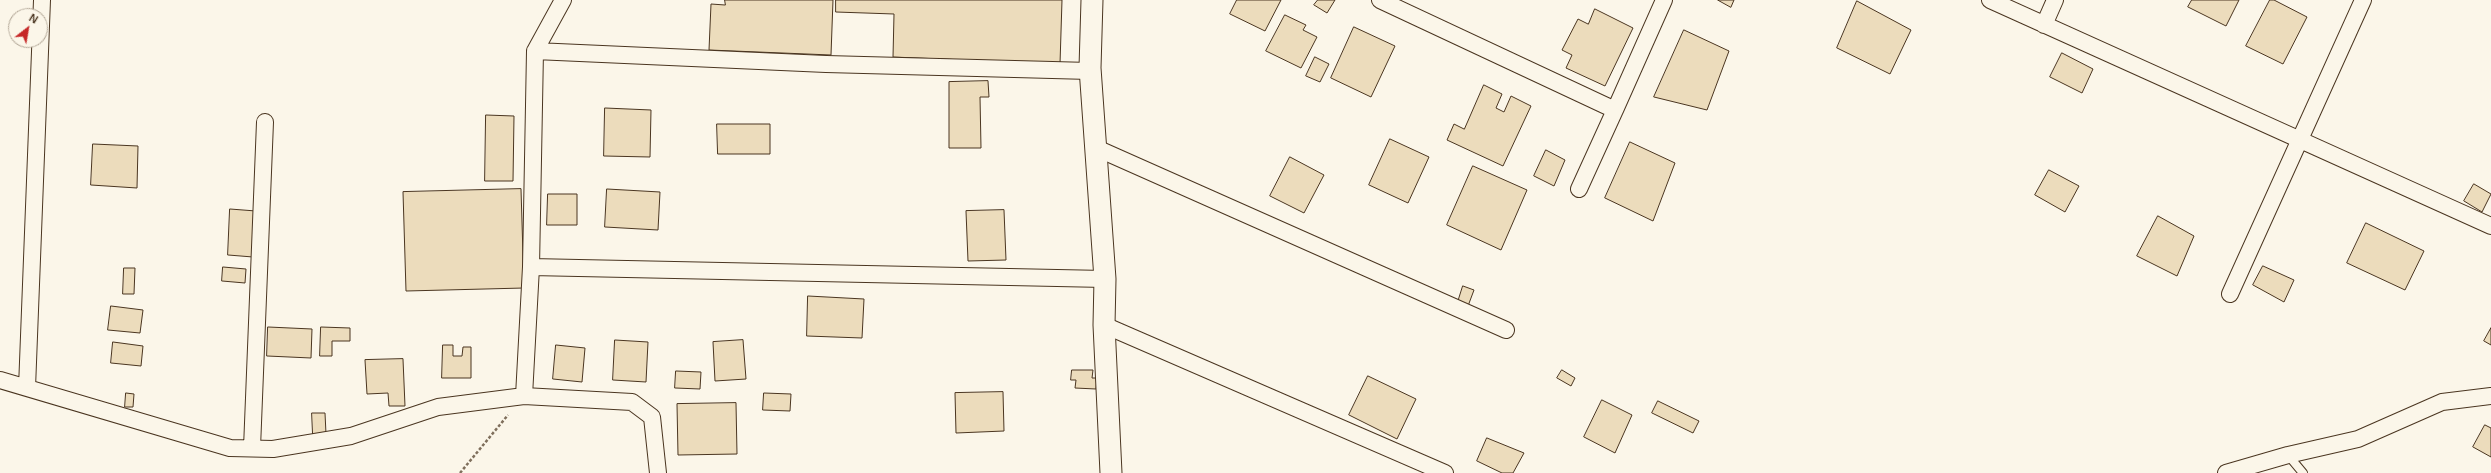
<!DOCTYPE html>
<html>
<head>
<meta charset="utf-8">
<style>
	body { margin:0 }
	#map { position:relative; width:2491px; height:473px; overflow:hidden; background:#fbf6e9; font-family:Helvetica,sans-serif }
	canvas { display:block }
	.north { position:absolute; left:8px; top:8px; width:40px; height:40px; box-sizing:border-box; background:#fbf6e9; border:1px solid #b4a999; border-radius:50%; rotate:31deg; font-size:11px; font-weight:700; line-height:16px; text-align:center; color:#4a3520 }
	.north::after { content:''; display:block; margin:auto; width:14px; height:18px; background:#c62828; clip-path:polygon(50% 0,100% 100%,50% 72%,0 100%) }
</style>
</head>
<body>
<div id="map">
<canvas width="2491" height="473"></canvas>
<div class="north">N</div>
</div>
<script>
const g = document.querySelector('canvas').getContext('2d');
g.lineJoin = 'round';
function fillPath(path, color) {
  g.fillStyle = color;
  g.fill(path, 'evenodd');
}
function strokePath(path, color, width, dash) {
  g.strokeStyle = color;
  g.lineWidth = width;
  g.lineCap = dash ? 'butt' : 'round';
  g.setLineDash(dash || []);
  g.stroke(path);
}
const building = new Path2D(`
	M725 0H833L831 55 709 50 711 4 725 5Z
	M836 0H1062L1060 64 893 57 894 14 836 12Z
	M1237 0H1281L1265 31 1230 14Z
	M1318 0H1335L1327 13 1314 5Z
	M1718 0H1734L1731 7Z
	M2192 0H2239L2226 26 2188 7Z
	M2270 0H2274L2307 17 2283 64 2246 46Z
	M1857 1 1911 30 1890 74 1837 48Z
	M1595 9 1633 28 1605 86 1566 68 1572 55 1562 50 1578 19 1588 24Z
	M1285 15 1306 25 1303 30 1317 37 1301 68 1266 51Z
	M1354 27 1395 46 1371 97 1331 78Z
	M1684 30 1729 51 1707 110 1654 97Z
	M2062 53 2093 69 2082 93 2050 77Z
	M1315 57 1329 64 1320 82 1306 76Z
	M988 81 989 97H980L981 148H949V82Z
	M1484 85 1502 94 1496 108 1504 112 1511 96 1531 106 1503 166 1447 140 1454 124 1464 129Z
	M605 108 651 110 650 157 604 156Z
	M486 115 514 116 513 181H485Z
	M717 124H770V154H718Z
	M1390 139 1429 157 1408 203 1369 185Z
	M1630 142 1675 163 1653 221 1605 198Z
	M93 144 138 146 137 188 91 185Z
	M1546 150 1565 160 1554 186 1534 176Z
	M1290 157 1324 175 1304 213 1270 196Z
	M1473 166 1527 190 1501 250 1447 225Z
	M2049 170 2079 186 2065 212 2035 195Z
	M2474 184 2491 194 2482 212 2464 201Z
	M521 189 524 288 406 291 403 192Z
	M607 189 660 192 658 230 605 227Z
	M548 194H577V225H547Z
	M230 209 256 211 253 257 228 255Z
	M1004 210 1006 260 968 261 966 211Z
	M2158 216 2194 236 2177 276 2137 256Z
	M2366 223 2424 251 2405 290 2347 263Z
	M2263 266 2294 280 2284 302 2253 285Z
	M223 267 246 269 245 283 222 281Z
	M124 268H135L134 294H123Z
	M1463 286 1474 290 1468 306 1458 302Z
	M808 296 864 299 862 338 807 336Z
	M111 306 143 310 140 333 108 330Z
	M268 327 312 329 311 358 267 356Z
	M321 327 350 328V341H332V356H320Z
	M2491 328V345L2484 341Z
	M615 340 648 342 646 382 613 380Z
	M743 340 746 379 715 381 713 342Z
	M113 342 143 346 141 366 111 363Z
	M443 345H453V356H462L463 347H471V378H442Z
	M556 345 585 348 582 382 553 379Z
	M403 359 405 406H389L388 393 367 394 365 360Z
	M1072 370H1093L1092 378H1097L1096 389 1075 388 1076 380H1071Z
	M1562 370 1575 378 1571 386 1557 378Z
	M676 371 701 372 700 389 675 388Z
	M1368 376 1416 399 1397 439 1349 415Z
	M1003 392 1004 431 956 433 955 393Z
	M126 393 134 394 133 407H125Z
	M764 393 791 394 790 411 763 410Z
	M1602 400 1632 415 1615 453 1584 437Z
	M1658 401 1699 421 1693 433 1652 413Z
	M736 403 737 454 678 455 677 404Z
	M312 413H325L326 434 313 435Z
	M2485 425 2491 428V457L2473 447Z
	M1487 438 1524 453 1513 473H1502L1477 461Z`);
fillPath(building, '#ecdcbc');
strokePath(building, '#4a3520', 1);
const service = new Path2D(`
	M2288 455 2303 473`);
const minor = new Path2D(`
	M1380 0 1615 110 1579 189
	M1990 0 2491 226
	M2044 25 2055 0
	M535 51 826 64 1090 71
	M1615 110 1664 0
	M1094 147 1506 330
	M531 267 1105 279
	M2230 294 2363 0
	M1104 325 1445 473
	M0 380 230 448 273 449 351 436 438 407 524 396 632 402 652 417 658 473
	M27 388 42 0
	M524 396 531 267 535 51 563 0
	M252 448 265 122
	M2226 473 2288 455 2358 439 2442 402 2491 396`);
const tertiary = new Path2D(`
	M1092 0 1090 68 1105 279 1104 325 1111 473`);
strokePath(service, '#4a3520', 10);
strokePath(minor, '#4a3520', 18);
strokePath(tertiary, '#4a3520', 23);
strokePath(new Path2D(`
	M460 473 508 415`), '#7f6f5c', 2.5, [3, 2]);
strokePath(service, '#fbf6e9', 8);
strokePath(minor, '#fbf6e9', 16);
strokePath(tertiary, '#fbf6e9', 21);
</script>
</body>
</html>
